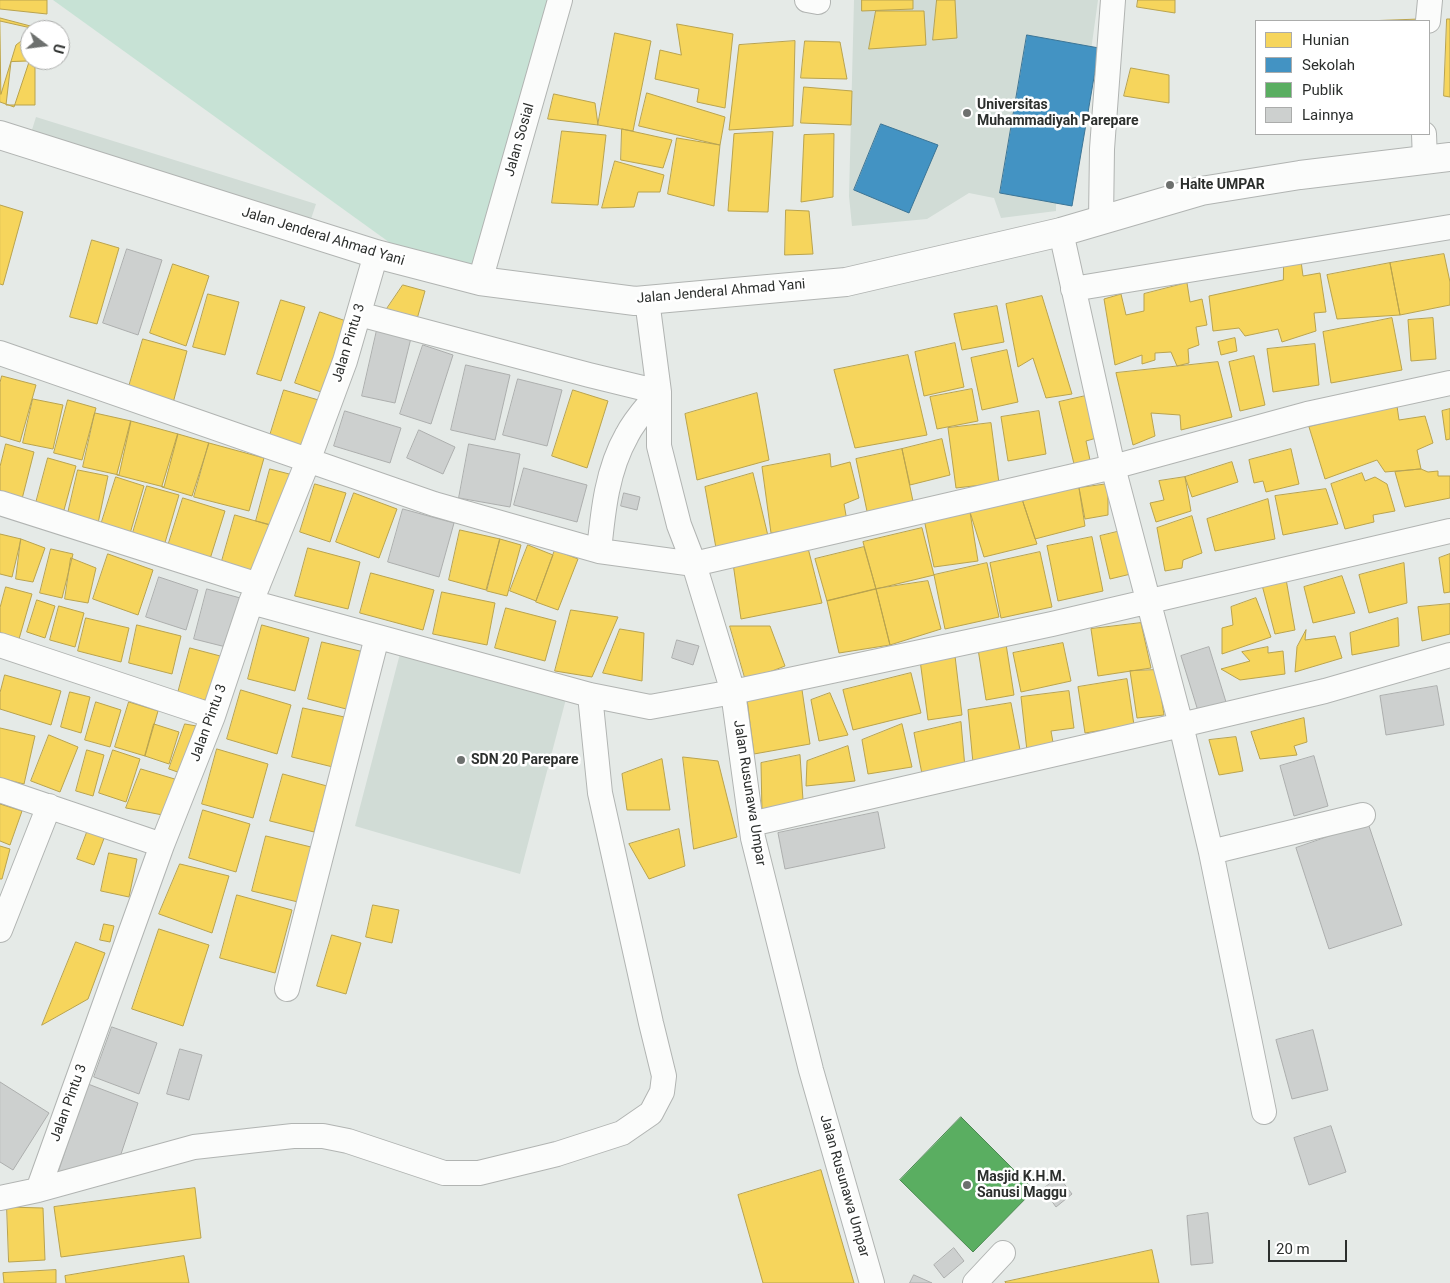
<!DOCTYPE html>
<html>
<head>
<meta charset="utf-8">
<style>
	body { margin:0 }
	#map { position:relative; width:1450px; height:1283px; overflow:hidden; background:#e5eae7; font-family:Roboto,sans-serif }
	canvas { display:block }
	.legend { position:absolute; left:1255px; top:20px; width:175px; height:115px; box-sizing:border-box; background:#fff; border:1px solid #abacab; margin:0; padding:6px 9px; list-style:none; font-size:15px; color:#2c2f2d }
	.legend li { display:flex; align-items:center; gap:10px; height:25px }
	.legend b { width:25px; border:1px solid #abacab }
	.north { position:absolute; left:20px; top:20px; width:50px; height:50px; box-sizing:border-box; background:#fff; border:1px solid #abacab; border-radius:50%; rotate:105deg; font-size:14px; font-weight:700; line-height:20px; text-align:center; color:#2c2f2d }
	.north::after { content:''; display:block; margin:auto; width:18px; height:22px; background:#6d706e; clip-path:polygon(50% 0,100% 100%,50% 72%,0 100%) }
	.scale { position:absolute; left:1268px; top:1240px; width:79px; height:22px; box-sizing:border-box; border:2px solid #2c2f2d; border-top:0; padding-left:6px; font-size:15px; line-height:18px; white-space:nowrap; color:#2c2f2d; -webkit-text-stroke:4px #fff; paint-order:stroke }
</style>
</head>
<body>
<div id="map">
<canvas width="1450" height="1283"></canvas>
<ul class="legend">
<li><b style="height:14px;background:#f6d55c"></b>Hunian</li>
<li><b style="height:14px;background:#4393c3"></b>Sekolah</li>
<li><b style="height:14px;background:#5aae61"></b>Publik</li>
<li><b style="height:14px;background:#cdd0cf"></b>Lainnya</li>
</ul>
<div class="north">U</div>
<div class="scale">20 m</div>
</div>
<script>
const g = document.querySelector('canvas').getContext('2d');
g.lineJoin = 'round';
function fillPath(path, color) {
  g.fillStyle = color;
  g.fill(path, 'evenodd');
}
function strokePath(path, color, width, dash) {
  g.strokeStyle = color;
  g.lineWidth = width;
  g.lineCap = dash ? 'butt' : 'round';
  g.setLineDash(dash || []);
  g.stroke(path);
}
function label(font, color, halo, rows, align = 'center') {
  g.font = font + ' Roboto,sans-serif';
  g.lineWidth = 5;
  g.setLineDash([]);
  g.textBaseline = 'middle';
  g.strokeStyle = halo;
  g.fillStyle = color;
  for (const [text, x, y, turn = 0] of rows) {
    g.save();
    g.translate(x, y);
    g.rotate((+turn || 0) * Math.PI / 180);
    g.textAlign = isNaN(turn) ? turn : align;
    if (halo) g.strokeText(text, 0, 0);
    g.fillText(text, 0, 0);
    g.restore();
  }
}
fillPath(new Path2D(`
	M854 0H1098L1084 101 1056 193V211L1001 218 994 198 969 193 927 219 852 226 849 196Z
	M36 117 316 204 311 219 31 133Z
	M402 646 567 695 520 874 355 826Z`), '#d1dcd6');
fillPath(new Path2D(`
	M53 0H554L476 269 393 245Z`), '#c7e2d5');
const homes = new Path2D(`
	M0 0H47V14L0 9Z
	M862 0H913V9L862 11Z
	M937 0H955L957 38 933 40Z
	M1138 0H1175V13L1137 7Z
	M876 11H924L926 45 869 49Z
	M0 18 38 28 30 30V34L16 45 1 94Z
	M1429 19 1428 21H1366Z
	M1447 19H1450V97L1444 96Z
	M0 21 40 30H30V59L14 107 0 102Z
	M677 24 733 34 725 108 697 102 699 89 655 79 660 50 681 55Z
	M615 33 651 41 633 131 598 125Z
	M795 41 793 126 729 130 739 45Z
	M805 41 840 42 847 79 801 78Z
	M35 61V105H6L11 62Z
	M1131 68 1169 75V103L1124 96Z
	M804 87 852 91 851 125 801 123Z
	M647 93 725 117 720 145 639 126Z
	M554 94 595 103 598 125 548 119Z
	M622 129 672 140 663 168 621 160Z
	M562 131 606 135 598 205 552 203Z
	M773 132 768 212 728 211 734 134Z
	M834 134 833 197 801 202 804 135Z
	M677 138 720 145 714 206 668 194Z
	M615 161 664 175 660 192H638L634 207 602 208Z
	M0 205 23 212 3 285 0 284Z
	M786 210 809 211 813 254 785 255Z
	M92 240 119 248 97 324 70 317Z
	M1444 254 1450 282V305L1400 315 1390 263Z
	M1284 260 1301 261 1303 276 1320 273 1326 312 1314 313 1316 331 1282 342 1278 329 1245 336 1239 328 1213 331 1209 296 1283 280Z
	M1390 263 1400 315 1337 319 1327 275Z
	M173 264 209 276 186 346 150 333Z
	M1187 283 1190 302 1202 299 1207 325 1196 327 1199 345 1188 349 1189 363 1177 366 1171 352 1155 353V360L1142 364V355L1115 365 1104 299 1121 294 1126 315 1144 311V294Z
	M403 285 425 291 417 319 384 313Z
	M208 294 239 302 225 355 193 347Z
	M1042 296 1072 394 1046 398 1033 358 1018 367 1006 304Z
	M281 300 305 307 281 381 257 374Z
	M997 306 1004 342 962 350 954 314Z
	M320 312 349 322 324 393 295 383Z
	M1392 318 1402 370 1331 383 1323 332Z
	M1433 318 1436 359 1411 361 1408 320Z
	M1235 338 1237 351 1221 355 1218 342Z
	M143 339 187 351 173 403 128 390Z
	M955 343 964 387 924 396 915 352Z
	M1315 344 1319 385 1273 392 1267 349Z
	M1007 350 1018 402 982 410 971 358Z
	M908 355 927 435 855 448 834 370Z
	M1254 356 1265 405 1240 411 1229 362Z
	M1218 362 1232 417 1181 430 1180 415 1151 413 1155 436 1133 445 1116 373Z
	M2 376 36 385 20 442 0 436V383Z
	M972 389 978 421 937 429 930 397Z
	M284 390 322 401 307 454 268 442Z
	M573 390 608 401 587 468 552 456Z
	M757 393 769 460 697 480 685 414Z
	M1090 395 1100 437 1086 441 1090 460 1074 464 1059 402Z
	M33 399 63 405 53 449 23 443Z
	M68 400 96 408 82 460 54 453Z
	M1397 406 1399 420 1425 416 1433 443 1417 450 1421 469 1385 472 1377 460 1325 479 1309 427Z
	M1450 409V439L1446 440 1442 411Z
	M1039 411 1046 454 1008 461 1001 417Z
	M95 413 131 421 119 475 83 467Z
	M131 421 178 434 164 487 117 475Z
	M991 423 999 483 956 488 948 428Z
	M178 434 209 443 192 496 162 487Z
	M942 439 950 475 910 485 902 449Z
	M209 443 264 458 249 511 194 497Z
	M6 444 34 452 22 499 0 493V467Z
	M902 449 914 506 868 516 856 459Z
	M1291 449 1299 484 1266 492 1263 481 1254 483 1249 460Z
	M830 454 831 467 850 462 859 498 844 504 847 521 771 533 762 467Z
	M48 458 76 466 64 510 36 503Z
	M1232 462 1238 482 1192 497 1185 477Z
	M270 469 293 475 279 527 256 521Z
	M1421 469 1428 472 1438 471V476H1450V498L1405 507 1395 472Z
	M78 470 108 476 97 528 66 522Z
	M753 473 768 536 716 548 705 487Z
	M1362 473 1365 481 1375 477 1387 484 1395 511 1373 515 1374 522 1345 529 1331 484Z
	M116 477 144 486 129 537 100 528Z
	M1185 477 1191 511 1156 522 1150 503 1164 500 1159 481Z
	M315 484 346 493 330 542 300 532Z
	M1108 484V515L1085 519 1079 488Z
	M147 486 179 495 164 546 132 536Z
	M1079 488 1085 526 1035 539 1021 496Z
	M1326 489 1338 524 1283 535 1275 496Z
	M354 493 397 509 379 558 336 542Z
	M1021 496 1037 544 984 557 970 512Z
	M183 498 225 511 210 559 168 546Z
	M1268 499 1275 539 1215 551 1207 519Z
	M970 512 978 561 934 567 924 519Z
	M235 515 273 526 257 579 220 568Z
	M1192 516 1202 553 1183 560 1182 568 1165 571 1157 528Z
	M922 528 934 575 876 589 863 542Z
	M460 530 500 539 486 590 449 580Z
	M1125 530 1135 573 1110 579 1100 536Z
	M0 534 21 539 12 577 0 574Z
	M1092 537 1103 591 1058 601 1047 546Z
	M21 539 45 548 33 582 16 579Z
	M500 539 521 545 507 596 487 591Z
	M528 545 553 555 536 601 510 591Z
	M864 547 876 589 827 601 815 559Z
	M308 548 360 562 348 609 295 596Z
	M808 548 822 603 741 619 733 563Z
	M51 549 73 554 62 598 40 593Z
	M555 550 578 559 558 610 536 602Z
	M1040 552 1052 607 1001 618 990 563Z
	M108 554 153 570 138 615 93 599Z
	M1450 554V592L1444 593 1439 558Z
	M71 558 96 568 88 603 65 599Z
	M987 563 999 617 945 629 934 575Z
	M1404 563 1407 603 1369 613 1359 575Z
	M371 573 434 590 423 630 360 613Z
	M1342 576 1355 613 1313 623 1304 587Z
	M1286 579 1295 630 1275 634 1262 585Z
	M928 581 941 629 890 645 876 589Z
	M6 587 32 594 19 639 0 633V608Z
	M876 589 890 645 839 653 827 601Z
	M442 592 495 603 487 645 433 634Z
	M1256 598 1271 637 1222 654V628L1233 625 1231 607Z
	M37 600 55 606 45 638 27 632Z
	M1450 604V634L1422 641 1418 607Z
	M59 606 84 613 75 647 50 640Z
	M506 608 556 621 545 661 495 648Z
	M571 610 618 617 592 677 555 671Z
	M86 618 129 628 121 662 78 651Z
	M1398 618 1399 646 1352 655 1350 633Z
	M1141 623 1151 668 1098 676 1091 629Z
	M137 625 181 636 172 674 129 663Z
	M262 625 309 638 295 691 248 679Z
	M730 626H770L785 666 746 681Z
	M620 629 644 633 642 681 603 673Z
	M1306 630 1305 640 1335 636 1342 658 1295 672 1297 647Z
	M322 642 364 652 350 710 308 699Z
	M1063 643 1071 681 1021 692 1013 653Z
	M1006 644 1014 695 986 700 978 649Z
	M1268 647V653L1283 651 1285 674 1240 680 1221 669 1250 661 1242 652Z
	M190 648 224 657 212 702 178 693Z
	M955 656 962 715 928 720 920 660Z
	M1157 670 1164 715 1137 718 1130 671Z
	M911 673 921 713 853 730 843 690Z
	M5 675 61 691 51 725 0 709V693Z
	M1127 679 1134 725 1085 733 1078 687Z
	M801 683 810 744 754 754 747 699Z
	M241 690 291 705 277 754 227 739Z
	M1069 691 1074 728 1051 731 1054 748 1027 751 1021 697Z
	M70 692 90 697 81 733 61 727Z
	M830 693 848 735 819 741 811 700Z
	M96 702 121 710 110 747 85 740Z
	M129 702 158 711 145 756 115 747Z
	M1011 703 1021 755 973 763 968 710Z
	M303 708 349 718 337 768 292 757Z
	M1304 718 1307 742 1294 746 1297 755 1260 759 1251 732Z
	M961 722 965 768 922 774 914 733Z
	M154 724 179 732 169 764 145 756Z
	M185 724 202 727 186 775 169 769Z
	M902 724 912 767 868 774 862 740Z
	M0 728 35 736 24 784 0 778Z
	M49 735 78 747 60 792 31 781Z
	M1236 737 1243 771 1219 775 1209 740Z
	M848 746 855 781 806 786 807 761Z
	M217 749 268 764 253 818 202 804Z
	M87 750 104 755 93 796 76 791Z
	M113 750 140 759 126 802 99 793Z
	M800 755 803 800 762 813 761 763Z
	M683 757 718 761 737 837 694 849Z
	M662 759 670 810H627L622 774Z
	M141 769 178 780 168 816 126 808Z
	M283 774 327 786 314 832 270 821Z
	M0 804 22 811 10 845 0 841Z
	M203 810 250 824 236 872 189 858Z
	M89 827 106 833 94 865 77 859Z
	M679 829 685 866 649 879 629 844Z
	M266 836 311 847 298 902 252 891Z
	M0 846 10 849 2 879H0Z
	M109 853 137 859 129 897 101 891Z
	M180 864 229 876 212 933 159 914Z
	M237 895 292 910 275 973 220 958Z
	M373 905 399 910 392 943 366 937Z
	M104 924 114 926 110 942 100 940Z
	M159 929 209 945 183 1026 132 1009Z
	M332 935 361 943 346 994 317 986Z
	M76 942 105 953 88 999 42 1025Z
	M821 1170 854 1283H763L738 1195Z
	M195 1188 201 1238 61 1257 54 1207Z
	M7 1207 43 1208 45 1260 9 1262Z
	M1152 1250 1159 1283H1006L1005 1282Z
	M184 1256 189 1283H66L65 1276Z
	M56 1270V1283H4L3 1273Z`);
fillPath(homes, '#f6d55c');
strokePath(homes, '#b9a34e', 1);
const schools = new Path2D(`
	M1027 35 1099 48 1072 206 1000 193Z
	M881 124 938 145 909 213 854 190Z`);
fillPath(schools, '#4393c3');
strokePath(schools, '#3c7596', 1);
const public = new Path2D(`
	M961 1117 1034 1190 973 1252 900 1180Z`);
fillPath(public, '#5aae61');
strokePath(public, '#4c8851', 1);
const building = new Path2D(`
	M127 249 162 260 138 335 103 323Z
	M377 330 411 338 395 403 362 396Z
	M423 345 453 355 431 424 400 414Z
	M466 365 510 375 495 440 451 430Z
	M518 379 562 390 547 446 503 435Z
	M345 411 401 428 390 463 334 446Z
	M419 430 455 447 443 474 407 458Z
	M469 444 520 454 510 507 459 498Z
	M524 468 587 485 577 522 514 505Z
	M624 493 640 497 637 510 621 506Z
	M403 509 454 523 439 577 388 562Z
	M159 577 198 590 186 630 146 617Z
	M207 589 244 599 230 648 194 639Z
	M677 640 699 646 693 665 672 658Z
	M1209 647 1226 702 1198 711 1181 656Z
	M1437 686 1444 725 1386 735 1380 696Z
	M1314 756 1328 806 1294 816 1280 766Z
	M878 812 885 848 785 869 778 833Z
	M1368 823 1402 925 1329 949 1296 848Z
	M112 1027 157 1043 139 1094 94 1077Z
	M1313 1030 1328 1090 1292 1099 1276 1040Z
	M180 1049 202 1055 189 1100 167 1094Z
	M0 1082 49 1113 13 1170 0 1162Z
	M88 1084 138 1103 117 1166 56 1180Z
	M1331 1126 1346 1172 1309 1185 1294 1138Z
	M1059 1177 1072 1194 1056 1207 1043 1189Z
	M1208 1213 1213 1263 1191 1265 1187 1216Z
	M954 1248 964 1261 944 1278 934 1265Z
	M914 1275 932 1283H910Z`);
fillPath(building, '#cdd0cf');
strokePath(building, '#acaead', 1);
const minor = new Path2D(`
	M807 0 818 2
	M1428 21 1430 0
	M1424 134 1425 160
	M1101 220 1102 149 1113 0
	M480 281 560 0
	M1073 289 1450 227
	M647 300 659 392V446L679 525 694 564 733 692 753 838 811 1070 872 1283
	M359 314 589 375 659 392C648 406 635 419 627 435 607 470 603 511 599 551
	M0 353 434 504 599 551 694 564 1113 467 1061 232
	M0 503 258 585
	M251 602 590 695 650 707 733 692 1052 624 1450 531
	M0 645 213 716
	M0 790 162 845
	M751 824 1181 725 1113 467 1307 414 1450 383
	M1211 852 1363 815
	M0 930 49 806
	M287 989 377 637
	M1264 1112 1211 852 1181 725 1325 691 1450 655
	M38 1190 162 845 213 716 251 602 308 461 345 361 376 254
	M0 1198 38 1190 194 1147 293 1136H323L348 1141 444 1173H479L557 1154 622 1133 651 1113 662 1092 664 1076 651 1023 600 793 590 695
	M975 1283 1003 1253`);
const trunk = new Path2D(`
	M0 135 376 254 480 281 635 301 846 282 1061 232 1201 191 1300 175 1450 157`);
strokePath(minor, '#b1b4b2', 26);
strokePath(trunk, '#b1b4b2', 30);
strokePath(minor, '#fbfcfb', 24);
strokePath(trunk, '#fbfcfb', 28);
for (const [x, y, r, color] of [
	[967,113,5,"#6d706e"],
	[1170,185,5,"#6d706e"],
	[461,760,5,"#6d706e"],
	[967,1185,5,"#6d706e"]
]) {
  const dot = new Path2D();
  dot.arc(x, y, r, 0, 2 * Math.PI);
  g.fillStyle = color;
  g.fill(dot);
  strokePath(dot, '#fff', 2);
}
label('bold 14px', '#2c2f2d', '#fff', [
	["Universitas",977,105],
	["Muhammadiyah Parepare",977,121],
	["Halte UMPAR",1180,185],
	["SDN 20 Parepare",471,760],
	["Masjid K.H.M.",977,1177],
	["Sanusi Maggu",977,1193]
], 'left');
label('14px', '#2c2f2d', '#fff', [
	["Jalan Sosial",520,140,-74],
	["Jalan Jenderal Ahmad Yani",323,237,17],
	["Jalan Jenderal Ahmad Yani",721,292,-5],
	["Jalan Pintu 3",349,343,-73],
	["Jalan Pintu 3",209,723,-70],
	["Jalan Rusunawa Umpar",749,793,81],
	["Jalan Pintu 3",69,1103,-70],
	["Jalan Rusunawa Umpar",844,1186,74]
]);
</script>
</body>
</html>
